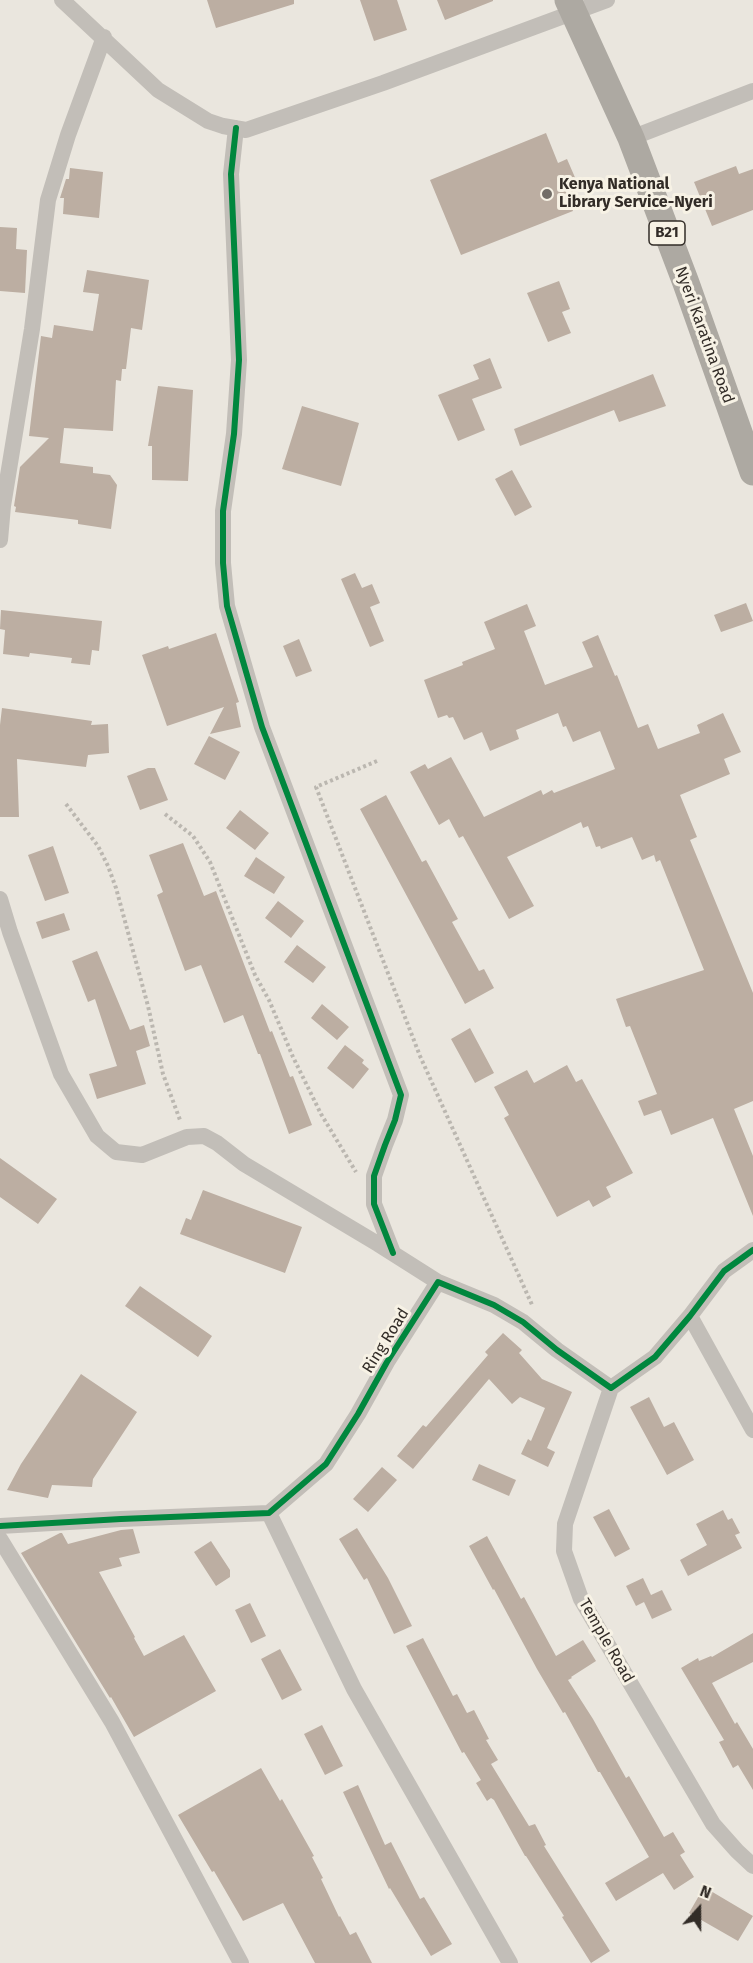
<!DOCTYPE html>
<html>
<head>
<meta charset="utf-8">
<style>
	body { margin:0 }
	#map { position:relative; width:753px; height:1963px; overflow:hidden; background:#eae6de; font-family:"Fira Sans",sans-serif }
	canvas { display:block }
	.north { position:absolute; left:669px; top:1879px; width:60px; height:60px; -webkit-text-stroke:4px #f7f2e5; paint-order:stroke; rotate:21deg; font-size:16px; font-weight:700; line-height:24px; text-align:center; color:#322c27 }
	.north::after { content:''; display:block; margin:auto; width:21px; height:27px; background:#322c27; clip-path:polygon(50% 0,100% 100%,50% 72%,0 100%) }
</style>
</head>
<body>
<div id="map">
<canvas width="753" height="1963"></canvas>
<div class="north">N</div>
</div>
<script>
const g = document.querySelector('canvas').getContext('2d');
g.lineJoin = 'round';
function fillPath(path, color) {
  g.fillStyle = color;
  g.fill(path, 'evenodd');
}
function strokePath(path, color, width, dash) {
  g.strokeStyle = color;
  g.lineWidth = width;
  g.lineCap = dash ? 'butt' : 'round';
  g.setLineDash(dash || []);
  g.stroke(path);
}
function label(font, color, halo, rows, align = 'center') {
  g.font = font + ' "Fira Sans",sans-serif';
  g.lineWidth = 6;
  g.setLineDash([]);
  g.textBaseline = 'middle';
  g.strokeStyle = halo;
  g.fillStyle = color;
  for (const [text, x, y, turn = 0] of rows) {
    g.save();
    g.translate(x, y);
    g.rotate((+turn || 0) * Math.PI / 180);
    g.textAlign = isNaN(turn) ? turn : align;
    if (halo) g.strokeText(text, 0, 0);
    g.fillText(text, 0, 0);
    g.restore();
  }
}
fillPath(new Path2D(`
	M207 0H294V4L216 28Z
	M360 0H397L407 30 374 41Z
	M437 0H493V1L445 20Z
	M546 133 558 163 567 159 580 189 571 193 575 203 571 205 573 211 461 255 430 180Z
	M736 166 739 174 753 169V210L712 226 694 182Z
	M70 168 103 172 99 218 63 214 64 198H60L66 179H69Z
	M0 227 17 228 16 249 27 250 25 293 0 291Z
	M87 270 149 280 142 330 131 328 126 369H122L121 381 116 380 113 431 64 428 60 463 93 467V473L110 475 117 485 111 529 78 524V520L15 512 16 507 14 506 20 467 49 438 29 436 41 336 52 338 54 325 93 331 99 294 83 292Z
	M559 281 570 309 562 312 571 333 548 342 527 293Z
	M490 358 502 388 472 399 485 430 458 441 438 395 479 379 473 365Z
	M653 374 666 406 619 422 614 410 520 446 514 429Z
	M158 386 193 390 188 481 152 480V446H148Z
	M302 406 359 423 341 486 282 469Z
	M512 470 532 507 515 516 495 479Z
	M355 573 362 588 372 584 380 603 370 607 384 641 370 647 341 579Z
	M746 603 753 621 721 632 714 615Z
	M527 604 536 626 524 631 545 685 593 667 582 642 598 635 615 676 617 675 638 728 648 724 658 749 700 733 697 725 723 713 741 752 724 759 730 774 680 795 697 837 690 840 753 993V1101L734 1109 753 1156V1216L713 1118 671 1135 661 1110 644 1116 638 1101 657 1094 630 1026 626 1027 616 999 704 970 660 860 656 862 654 855 642 860 632 837 601 849 600 846 596 847 588 826 583 828 581 822 507 857 534 906 509 919 463 836 459 838 449 819 439 825 410 772 425 764 428 769 451 757 484 817 541 790 543 795 552 790 554 793 615 769 600 731 573 742 566 726 563 727 558 713 516 730 519 739 490 751 482 732 464 740 453 717 449 718 447 715 438 718 424 680 463 665 462 662 495 649 484 622Z
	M1 610 102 621 99 651 92 650 90 665 71 663 72 658 30 653 29 657 3 654 5 630 0 629Z
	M216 633 239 702 236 703 241 727 210 734 224 707 167 726 142 655 168 646 169 649Z
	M299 639 312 671 296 677 283 646Z
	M2 708 92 721 91 725 108 724 109 753 88 755 86 767 17 759 19 817H0V725Z
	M209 736 240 752 225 780 194 764Z
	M148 768H155L168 800 140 810 127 776Z
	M386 795 422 862 426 860 458 919 452 922 479 971 484 969 494 988 465 1004 360 809Z
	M240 810 269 833 255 850 226 828Z
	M183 843 204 896 216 891 270 1032 272 1031 290 1077 293 1076 312 1125 289 1134 260 1054H258L243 1015 224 1023 201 965 185 971 157 895 163 892 149 855Z
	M53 846 69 893 45 901 28 855Z
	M256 857 285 877 274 894 244 876Z
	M278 901 304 921 291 938 265 918Z
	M64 913 70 930 42 939 36 922Z
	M297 945 326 967 313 983 284 962Z
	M97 951 130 1030 144 1025 150 1046 136 1051 146 1084 97 1099 89 1074 117 1066 95 999 88 1002 72 961Z
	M322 1004 349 1027 337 1040 311 1018Z
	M470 1028 494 1073 475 1083 451 1039Z
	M345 1045 364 1060 362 1063 369 1069 353 1089 327 1068Z
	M567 1065 576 1082 582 1079 633 1173 606 1187 611 1197 593 1207 589 1200 557 1217 504 1118 509 1115 494 1087 527 1070 534 1083Z
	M0 1158 57 1199 38 1224 0 1197Z
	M203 1190 302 1227 285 1273 180 1234 186 1218 191 1220Z
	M140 1286 212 1336 198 1357 125 1306Z
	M503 1333 522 1350 519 1353 542 1379 572 1392 547 1448 555 1452 548 1467 521 1454 528 1439 531 1441 545 1408 520 1397 512 1404 489 1379 413 1469 397 1456 423 1425 426 1427 488 1355 485 1352Z
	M81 1374 137 1412 93 1479 92 1487 52 1485 48 1498 7 1490 21 1464Z
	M649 1397 664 1427 674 1422 694 1460 667 1475 630 1407Z
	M479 1464 516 1480 509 1496 472 1480Z
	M382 1467 397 1480 368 1512 353 1499Z
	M609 1509 630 1549 615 1557 593 1517Z
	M723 1510 728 1520 732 1518 740 1533 735 1535 742 1548 688 1576 680 1560 707 1545 696 1524Z
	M357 1528 388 1578 412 1626 394 1634 367 1578 364 1580 339 1539Z
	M133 1529 140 1553 119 1558 122 1566 99 1572 135 1637 134 1638 144 1656 184 1635 216 1691 134 1737 111 1697 110 1698 21 1553 60 1533H62L68 1544 121 1530Z
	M487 1536 521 1599 524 1597 556 1656 583 1640 596 1661 571 1677 572 1678 568 1680 593 1719 626 1778 629 1776 664 1837 673 1832 685 1852 680 1855 694 1877 674 1890 663 1873 616 1901 605 1883 649 1857 600 1772H598L565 1712 563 1713 537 1669 494 1589 493 1590 469 1546Z
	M211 1541 230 1570V1577L216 1586 194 1552Z
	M643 1578 651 1595 662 1590 672 1610 652 1619 644 1602 636 1606 626 1586Z
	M250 1603 266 1636 251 1643 235 1610Z
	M753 1633V1662L712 1683 735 1724 737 1722 753 1749V1790L738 1765 733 1768 719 1742 724 1740 681 1668 698 1658 699 1661 711 1656 712 1657Z
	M423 1638 453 1696 457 1694 467 1713 474 1710 489 1739 486 1740 498 1760 491 1764 529 1826 535 1824 546 1845 544 1846 610 1951 591 1963 562 1917 564 1916 526 1856H525L494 1800 491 1798 487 1801 476 1783 481 1780 464 1752 462 1753 406 1646Z
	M280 1649 302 1690 282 1700 261 1659Z
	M322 1725 343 1766 325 1775 304 1734Z
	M261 1768 280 1801 282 1799 314 1856 312 1857 323 1878 321 1879 339 1917 340 1916 350 1935 356 1932 372 1963H315L283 1903 243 1921 214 1871 212 1872 178 1815Z
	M358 1785 385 1845 391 1842 420 1899 424 1897 452 1944 431 1956 390 1888 389 1889 343 1792Z
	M704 1887 753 1916 738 1941 689 1913Z`), '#bcaea2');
strokePath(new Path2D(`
	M377 761 316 787 420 1056 533 1307
	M66 804 98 846 108 866 116 888 148 1006 163 1074 180 1120
	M165 814 193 836 210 862 255 975 269 1000 293 1057 321 1114 356 1172`), '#bbb7b0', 4, [3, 3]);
strokePath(new Path2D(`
	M62 0 158 90 208 121 223 126 246 130 383 83 607 0
	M236 128 231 174 239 360 234 434 223 511V563L227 606 262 727 401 1095 395 1120 385 1145 374 1176V1204L393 1253
	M631 138 753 91
	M0 540 3 506 32 329 48 200 68 135 104 37
	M0 899 10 932 61 1074 97 1136 116 1152 142 1155 187 1137 204 1136 217 1143 244 1164 378 1244 438 1282
	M690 1316 753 1430
	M611 1388 565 1524 564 1551 581 1599 713 1824 737 1851 753 1866
	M269 1513 354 1689 510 1963
	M0 1526 121 1519 269 1513 326 1464 358 1414 387 1362 438 1282 494 1305 523 1322 557 1350 611 1388 655 1357 690 1316 724 1271 753 1250
	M0 1539 112 1722 241 1963`), '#c2beb8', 16);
strokePath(new Path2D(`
	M568 0 631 138 686 283 753 472`), '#ada9a2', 27);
strokePath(new Path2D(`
	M236 128 231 174 239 360 234 434 223 511V563L227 606 262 727 401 1095 395 1120 385 1145 374 1176V1204L393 1253
	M0 1526 121 1519 269 1513 326 1464 358 1414 387 1362 438 1282 494 1305 523 1322 557 1350 611 1388 655 1357 690 1316 724 1271 753 1250`), '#00873e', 6);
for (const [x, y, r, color] of [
	[547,194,6,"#726d67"]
]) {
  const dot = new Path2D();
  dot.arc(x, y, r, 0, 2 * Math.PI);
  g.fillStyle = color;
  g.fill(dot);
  strokePath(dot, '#f7f2e5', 2);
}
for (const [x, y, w] of [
	[667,233,36]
]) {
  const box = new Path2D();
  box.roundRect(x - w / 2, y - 12, w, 24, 4.5);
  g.fillStyle = '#f7f2e5';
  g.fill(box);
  strokePath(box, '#322c27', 1.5);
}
label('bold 15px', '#322c27', null, [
	["B21",667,233]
]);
label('bold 16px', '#322c27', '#f7f2e5', [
	["Kenya National",559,185],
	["Library Service-Nyeri",559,203]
], 'left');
label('16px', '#322c27', '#f7f2e5', [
	["Nyeri Karatina Road",704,335,70],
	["Ring Road",386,1341,-58],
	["Temple Road",606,1641,60]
]);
</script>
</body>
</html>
